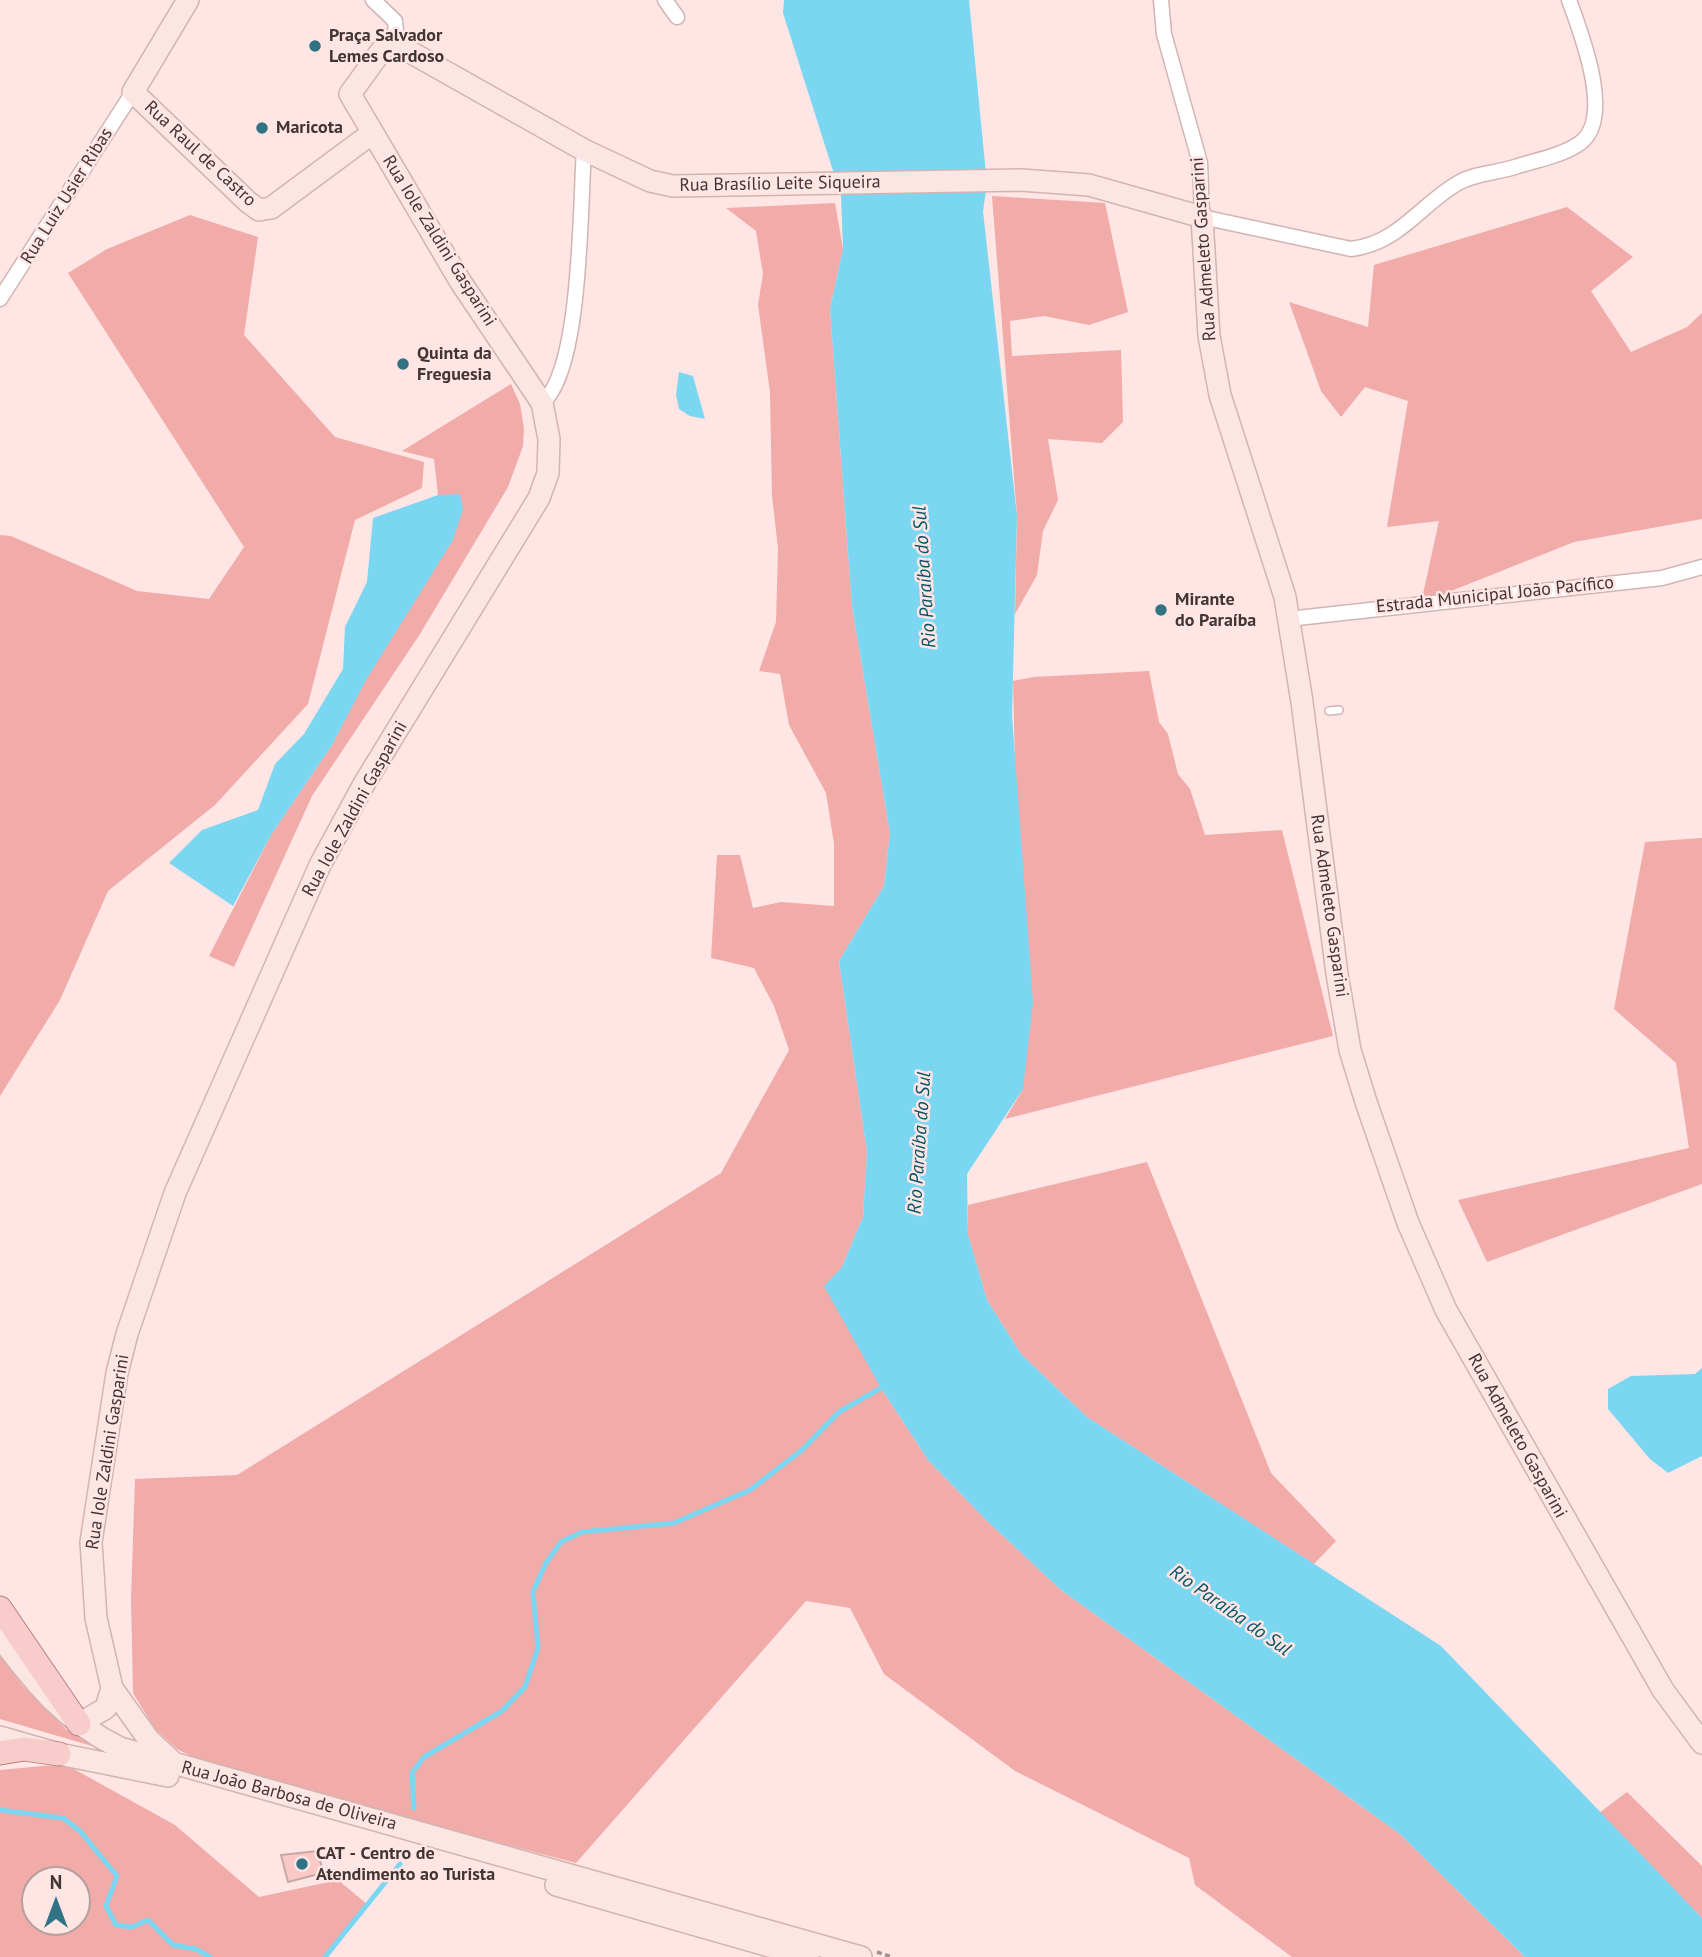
<!DOCTYPE html>
<html>
<head>
<meta charset="utf-8">
<style>
	body { margin:0 }
	#map { position:relative; width:1702px; height:1957px; overflow:hidden; background:#ffe5e4; font-family:"PT Sans",sans-serif }
	canvas { display:block }
	.north { position:absolute; left:21px; top:1866px; width:70px; height:70px; box-sizing:border-box; background:#ffe5e4; border:2px solid #b39f9e; border-radius:50%; rotate:0deg; font-size:19px; font-weight:700; line-height:28px; text-align:center; color:#423535 }
	.north::after { content:''; display:block; margin:auto; width:24px; height:32px; background:#317385; clip-path:polygon(50% 0,100% 100%,50% 72%,0 100%) }
</style>
</head>
<body>
<div id="map">
<canvas width="1702" height="1957"></canvas>
<div class="north">N</div>
</div>
<script>
const g = document.querySelector('canvas').getContext('2d');
g.lineJoin = 'round';
function fillPath(path, color) {
  g.fillStyle = color;
  g.fill(path, 'evenodd');
}
function strokePath(path, color, width, dash) {
  g.strokeStyle = color;
  g.lineWidth = width;
  g.lineCap = dash ? 'butt' : 'round';
  g.setLineDash(dash || []);
  g.stroke(path);
}
function label(font, color, halo, rows, align = 'center') {
  g.font = font + ' "PT Sans",sans-serif';
  g.lineWidth = 5;
  g.setLineDash([]);
  g.textBaseline = 'middle';
  g.strokeStyle = halo;
  g.fillStyle = color;
  for (const [text, x, y, turn = 0] of rows) {
    g.save();
    g.translate(x, y);
    g.rotate((+turn || 0) * Math.PI / 180);
    g.textAlign = isNaN(turn) ? turn : align;
    if (halo) g.strokeText(text, 0, 0);
    g.fillText(text, 0, 0);
    g.restore();
  }
}
fillPath(new Path2D(`
	M992 196 1105 203 1128 312 1089 325 1044 316 1010 321 1012 356 1121 350 1123 422 1102 443 1048 439 1058 500 1043 531 1037 575 1015 614 1017 516Z
	M835 203 843 249 830 309 852 606 890 833 884 886 839 961 867 1152 863 1217 842 1267 881 1388 928 1460 986 1520 1061 1590 1400 1834 1525 1957H1292L1195 1885 1189 1858 1015 1771 884 1674 850 1608 806 1601 576 1863 211 1767 177 1749 155 1729 133 1693 131 1599 135 1479 237 1475 721 1173 789 1050 774 1006 754 968 711 958 717 855H740L753 908 781 902 834 906V844L826 793 789 725 780 674 759 671 776 622 778 548 772 496 770 392 758 305 763 274 756 231 726 208Z
	M1567 207 1633 257 1591 291 1631 352 1687 327 1702 313V519L1574 542 1421 603 1439 521 1387 527 1408 401 1365 387 1341 417 1321 391 1289 302 1368 327 1374 265Z
	M190 215 258 237 244 335 335 437 424 462 422 488 355 520 308 704 215 805 108 891 60 1000 0 1096V535L11 536 137 591 209 599 244 547 68 273 107 249Z
	M511 384 520 404 524 429 523 446 508 487 420 634 312 796 234 967 209 956 271 835 332 745 460 495H438L434 459 402 451Z
	M1149 671 1159 722 1168 734 1178 774 1190 789 1205 835 1282 830 1333 1036 1005 1119 1023 1089 1013 681 1034 677Z
	M1702 838V1184L1487 1262 1458 1200 1689 1148 1676 1063 1614 1009 1645 842Z
	M1147 1162 1271 1473 1336 1541 1314 1564 1087 1417 1021 1354 987 1300 968 1235V1205Z
	M0 1652 22 1685 67 1730 109 1751 0 1719Z
	M53 1765 72 1768 175 1825 259 1897 338 1880 367 1904 325 1957H0V1770ZM35 1880H77V1922H35Z
	M1627 1792 1702 1866V1918L1599 1813Z`), '#f1aba8');
fillPath(new Path2D(`
	M784 0H969L987 184 983 211 1017 516 1012 715 1033 1002 1023 1089 967 1174 968 1235 987 1300 1021 1354 1087 1417 1441 1646 1702 1918V1957H1525L1400 1834 1061 1590 986 1520 928 1460 881 1388 824 1286 842 1267 863 1217 867 1152 839 961 884 886 890 833 852 606 830 309 843 249 841 196 783 13Z
	M679 372 693 376 705 419 690 416 679 409 676 395Z
	M460 494 463 509 453 540 366 680 332 745 271 835 233 906 169 863 202 830 258 810 275 764 304 734 343 669 345 627 367 582 373 518 438 495Z
	M1702 1368V1456L1668 1473 1650 1459 1608 1409V1389L1631 1376 1695 1374Z`), '#7bd6f1');
strokePath(new Path2D(`
	M414 1808 412 1773 424 1757 502 1711 525 1687 538 1648 533 1592 546 1563 561 1542 582 1532 674 1523 750 1490 802 1450 839 1412 881 1388
	M0 1810 63 1818 80 1831 117 1876 106 1906 116 1925 132 1927 148 1920 173 1945 196 1949 210 1957
	M325 1957 400 1864`), '#7bd6f1', 5);
const building = new Path2D(`
	M318 1851 323 1873 288 1882 281 1855Z`);
fillPath(building, '#fac8c5');
strokePath(building, '#c6a8a6', 2);
const lane = new Path2D(`
	M1329 711 1339 710`);
const street = new Path2D(`
	M373 0 395 21 396 30 389 40
	M665 0 677 17
	M1161 0 1164 34 1200 163 1202 217 1351 249C1398 244 1420 205 1458 183 1475 173 1496 173 1515 167 1536 160 1562 156 1580 143 1615 118 1580 31 1569 0
	M0 299 133 92
	M542 403C582 371 580 204 584 150
	M1288 619 1662 578 1702 567`);
const secondary = new Path2D(`
	M188 0 133 92 248 202 259 210 271 208 371 134
	M0 1637C36 1685 65 1721 120 1748L861 1957
	M79 1724 106 1708 112 1688
	M0 1737 59 1754 168 1776
	M176 1765 149 1740 112 1688 96 1618 91 1542 117 1373 127 1334 175 1193 320 865 364 784 539 498 548 473 549 439 542 403 460 281 350 94 389 40 584 150 650 181 673 186 1021 180 1089 185 1202 217 1209 336 1220 395 1285 597 1302 702 1337 974 1350 1050 1366 1102 1408 1223 1446 1310 1663 1690 1702 1743
	M556 1885 808 1957`);
const primary = new Path2D(`
	M0 1608 79 1724
	M0 1753 24 1749 59 1754`);
strokePath(lane, '#d2b4b2', 10);
strokePath(street, '#d2b4b2', 17);
strokePath(secondary, '#d2b4b2', 24);
strokePath(primary, '#b5817e', 25);
strokePath(new Path2D(`
	M877 1952 892 1957`), '#a49090', 3.5, [5, 3.5]);
strokePath(lane, '#fff', 7);
strokePath(street, '#fff', 14);
strokePath(secondary, '#fbe6e4', 21);
strokePath(primary, '#f8ccca', 23);
for (const [x, y, r, color] of [
	[315,46,7,"#317385"],
	[262,128,7,"#317385"],
	[403,364,7,"#317385"],
	[1161,610,7,"#317385"],
	[302,1864,7,"#317385"]
]) {
  const dot = new Path2D();
  dot.arc(x, y, r, 0, 2 * Math.PI);
  g.fillStyle = color;
  g.fill(dot);
  strokePath(dot, '#ffe5e4', 2.5);
}
label('bold 18px', '#423535', '#ffe5e4', [
	["Praça Salvador",329,36],
	["Lemes Cardoso",329,57],
	["Maricota",276,128],
	["Quinta da",417,354],
	["Freguesia",417,375],
	["Mirante",1175,600],
	["do Paraíba",1175,621],
	["CAT - Centro de",316,1854],
	["Atendimento ao Turista",316,1875]
], 'left');
label('18px', '#423535', '#ffe5e4', [
	["Rua Raul de Castro",200,154,43],
	["Rua Brasílio Leite Siqueira",780,184,-1],
	["Rua Luiz Usier Ribas",67,196,-58],
	["Rua Iole Zaldini Gasparini",439,241,58],
	["Rua Admeleto Gasparini",1204,249,-94],
	["Estrada Municipal João Pacífico",1495,595,-6],
	["Rua Iole Zaldini Gasparini",355,809,-61],
	["Rua Admeleto Gasparini",1329,906,82],
	["Rua Admeleto Gasparini",1517,1436,61],
	["Rua Iole Zaldini Gasparini",108,1452,-81],
	["Rua João Barbosa de Oliveira",289,1796,15]
]);
label('italic 19px', '#005567', '#ffe5e4', [
	["Rio Paraíba do Sul",925,577,-94],
	["Rio Paraíba do Sul",920,1143,-86],
	["Rio Paraíba do Sul",1230,1611,35]
]);
</script>
</body>
</html>
